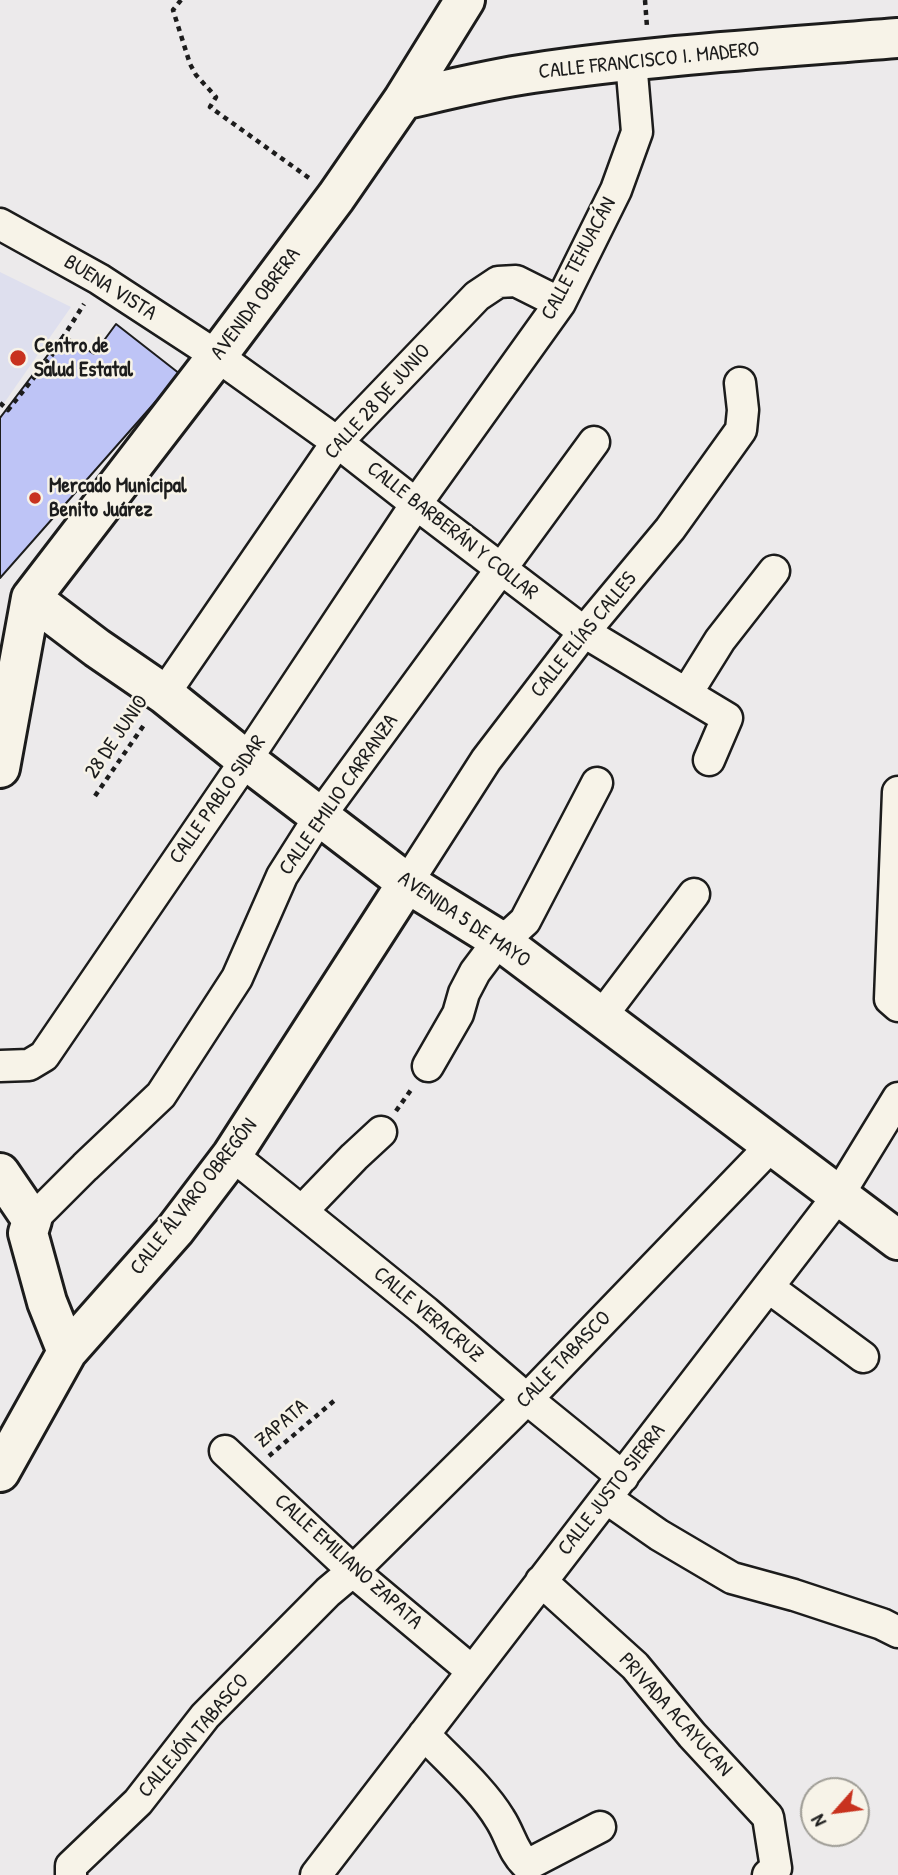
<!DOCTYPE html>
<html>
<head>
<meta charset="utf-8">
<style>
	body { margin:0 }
	#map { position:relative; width:898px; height:1875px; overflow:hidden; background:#eceaeb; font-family:"Patrick Hand",sans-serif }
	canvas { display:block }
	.north { position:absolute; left:800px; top:1777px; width:70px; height:70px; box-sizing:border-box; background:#f7f3e8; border:2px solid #9f9d96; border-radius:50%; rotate:242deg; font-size:19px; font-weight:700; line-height:28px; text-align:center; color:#1c1c1c }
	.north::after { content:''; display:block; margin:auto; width:24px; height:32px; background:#c8321e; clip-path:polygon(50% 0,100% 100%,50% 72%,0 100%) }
</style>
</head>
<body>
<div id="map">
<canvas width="898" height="1875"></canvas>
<div class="north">N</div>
</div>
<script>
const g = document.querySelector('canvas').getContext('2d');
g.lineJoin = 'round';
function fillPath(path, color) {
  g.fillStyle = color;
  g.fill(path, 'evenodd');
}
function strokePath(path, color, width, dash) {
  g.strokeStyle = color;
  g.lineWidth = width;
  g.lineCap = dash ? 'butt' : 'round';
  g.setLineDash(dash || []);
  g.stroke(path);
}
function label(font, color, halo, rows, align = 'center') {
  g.font = font + ' "Patrick Hand",sans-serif';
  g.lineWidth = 5;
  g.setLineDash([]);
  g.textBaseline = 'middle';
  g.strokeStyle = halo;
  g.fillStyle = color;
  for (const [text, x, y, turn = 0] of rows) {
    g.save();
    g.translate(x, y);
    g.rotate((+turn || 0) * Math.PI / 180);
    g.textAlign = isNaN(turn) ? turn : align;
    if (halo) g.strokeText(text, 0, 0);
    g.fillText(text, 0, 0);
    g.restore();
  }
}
fillPath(new Path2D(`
	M0 272 71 307 0 409Z`), '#dedfee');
const building = new Path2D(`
	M116 324 180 374 0 578V418L63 335 94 354Z`);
fillPath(building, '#bec4f6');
strokePath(building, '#1c1c1c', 2);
const street = new Path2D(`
	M0 224 99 279 217 356 337 442 416 504 584 632 727 718 709 760
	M687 693 720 640 774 571
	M164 694 337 442 477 296 498 282 516 281 560 303
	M898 792 890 999 898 1006
	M407 883 486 760 584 632 670 529 741 430 743 410 740 383
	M601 1017 694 894
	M0 1066 29 1065 44 1056 246 760 416 504 560 303 616 190 637 132 631 61
	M428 1066 458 1014 464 993 475 972 499 940 513 932 525 921 597 783
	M232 1155 426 1312 527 1399 623 1477
	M302 1211 354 1157 381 1132
	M32 1220 85 1167 161 1095 237 978 282 876 320 816 594 442
	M768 1287 863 1357
	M225 1451 362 1579 472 1671
	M606 1498 659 1535 732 1578 794 1595 882 1624 898 1632
	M541 1581 635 1666 692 1735 768 1817 776 1868 768 1875
	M424 1734C448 1760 482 1789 500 1819 510 1834 513 1853 527 1865L600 1827
	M71 1875V1866L138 1802 205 1716 328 1592 353 1571 527 1399 771 1146
	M316 1875 838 1196 898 1098`);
const secondary = new Path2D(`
	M403 100C446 90 489 79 533 73 654 55 776 48 898 38
	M31 598 97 648 164 694 246 760 407 883 499 940 898 1240
	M0 768 31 598 217 356 336 197 403 100 465 0
	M0 1173 32 1220 28 1233 47 1302 67 1352
	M0 1472 67 1352 175 1230 232 1155 407 883`);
strokePath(street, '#1c1c1c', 35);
strokePath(secondary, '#1c1c1c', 44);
strokePath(new Path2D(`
	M181 0 173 10 190 64 196 75 216 97 210 107 309 178
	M645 0 647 27
	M0 403 8 410 52 355 84 304
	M95 796 146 722
	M396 1111 413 1087
	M269 1456 335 1400`), '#1c1c1c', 4.5, [5, 5]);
strokePath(street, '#f7f3e8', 30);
strokePath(secondary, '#f7f3e8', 38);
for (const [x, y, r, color] of [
	[18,358,9,"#c8321e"],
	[35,498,7,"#c8321e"]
]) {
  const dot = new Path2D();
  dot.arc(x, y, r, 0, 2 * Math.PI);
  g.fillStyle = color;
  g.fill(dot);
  strokePath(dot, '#f7f3e8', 2.5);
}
label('21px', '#1c1c1c', '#f7f3e8', [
	["CALLE FRANCISCO I. MADERO",649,61,-6],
	["CALLE TEHUACÁN",579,259,-62],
	["BUENA VISTA",110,288,32],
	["AVENIDA OBRERA",256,304,-53],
	["CALLE 28 DE JUNIO",378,402,-48],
	["CALLE BARBERÁN Y COLLAR",452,531,38],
	["CALLE ELÍAS CALLES",584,635,-51],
	["28 DE JUNIO",117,737,-56],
	["CALLE EMILIO CARRANZA",339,795,-55],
	["CALLE PABLO SIDAR",218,800,-55],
	["AVENIDA 5 DE MAYO",464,920,34],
	["CALLE ÁLVARO OBREGÓN",194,1197,-52],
	["CALLE VERACRUZ",428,1315,40],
	["CALLE TABASCO",564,1360,-46],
	["ZAPATA",282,1424,-41],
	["CALLE JUSTO SIERRA",612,1490,-52],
	["CALLE EMILIANO ZAPATA",348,1562,42],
	["PRIVADA ACAYUCAN",675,1715,48],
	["CALLEJÓN TABASCO",194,1736,-49]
]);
label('bold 21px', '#1c1c1c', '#f7f3e8', [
	["Centro de",34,346],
	["Salud Estatal",34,370],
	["Mercado Municipal",49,486],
	["Benito Juárez",49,510]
], 'left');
</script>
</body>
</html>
